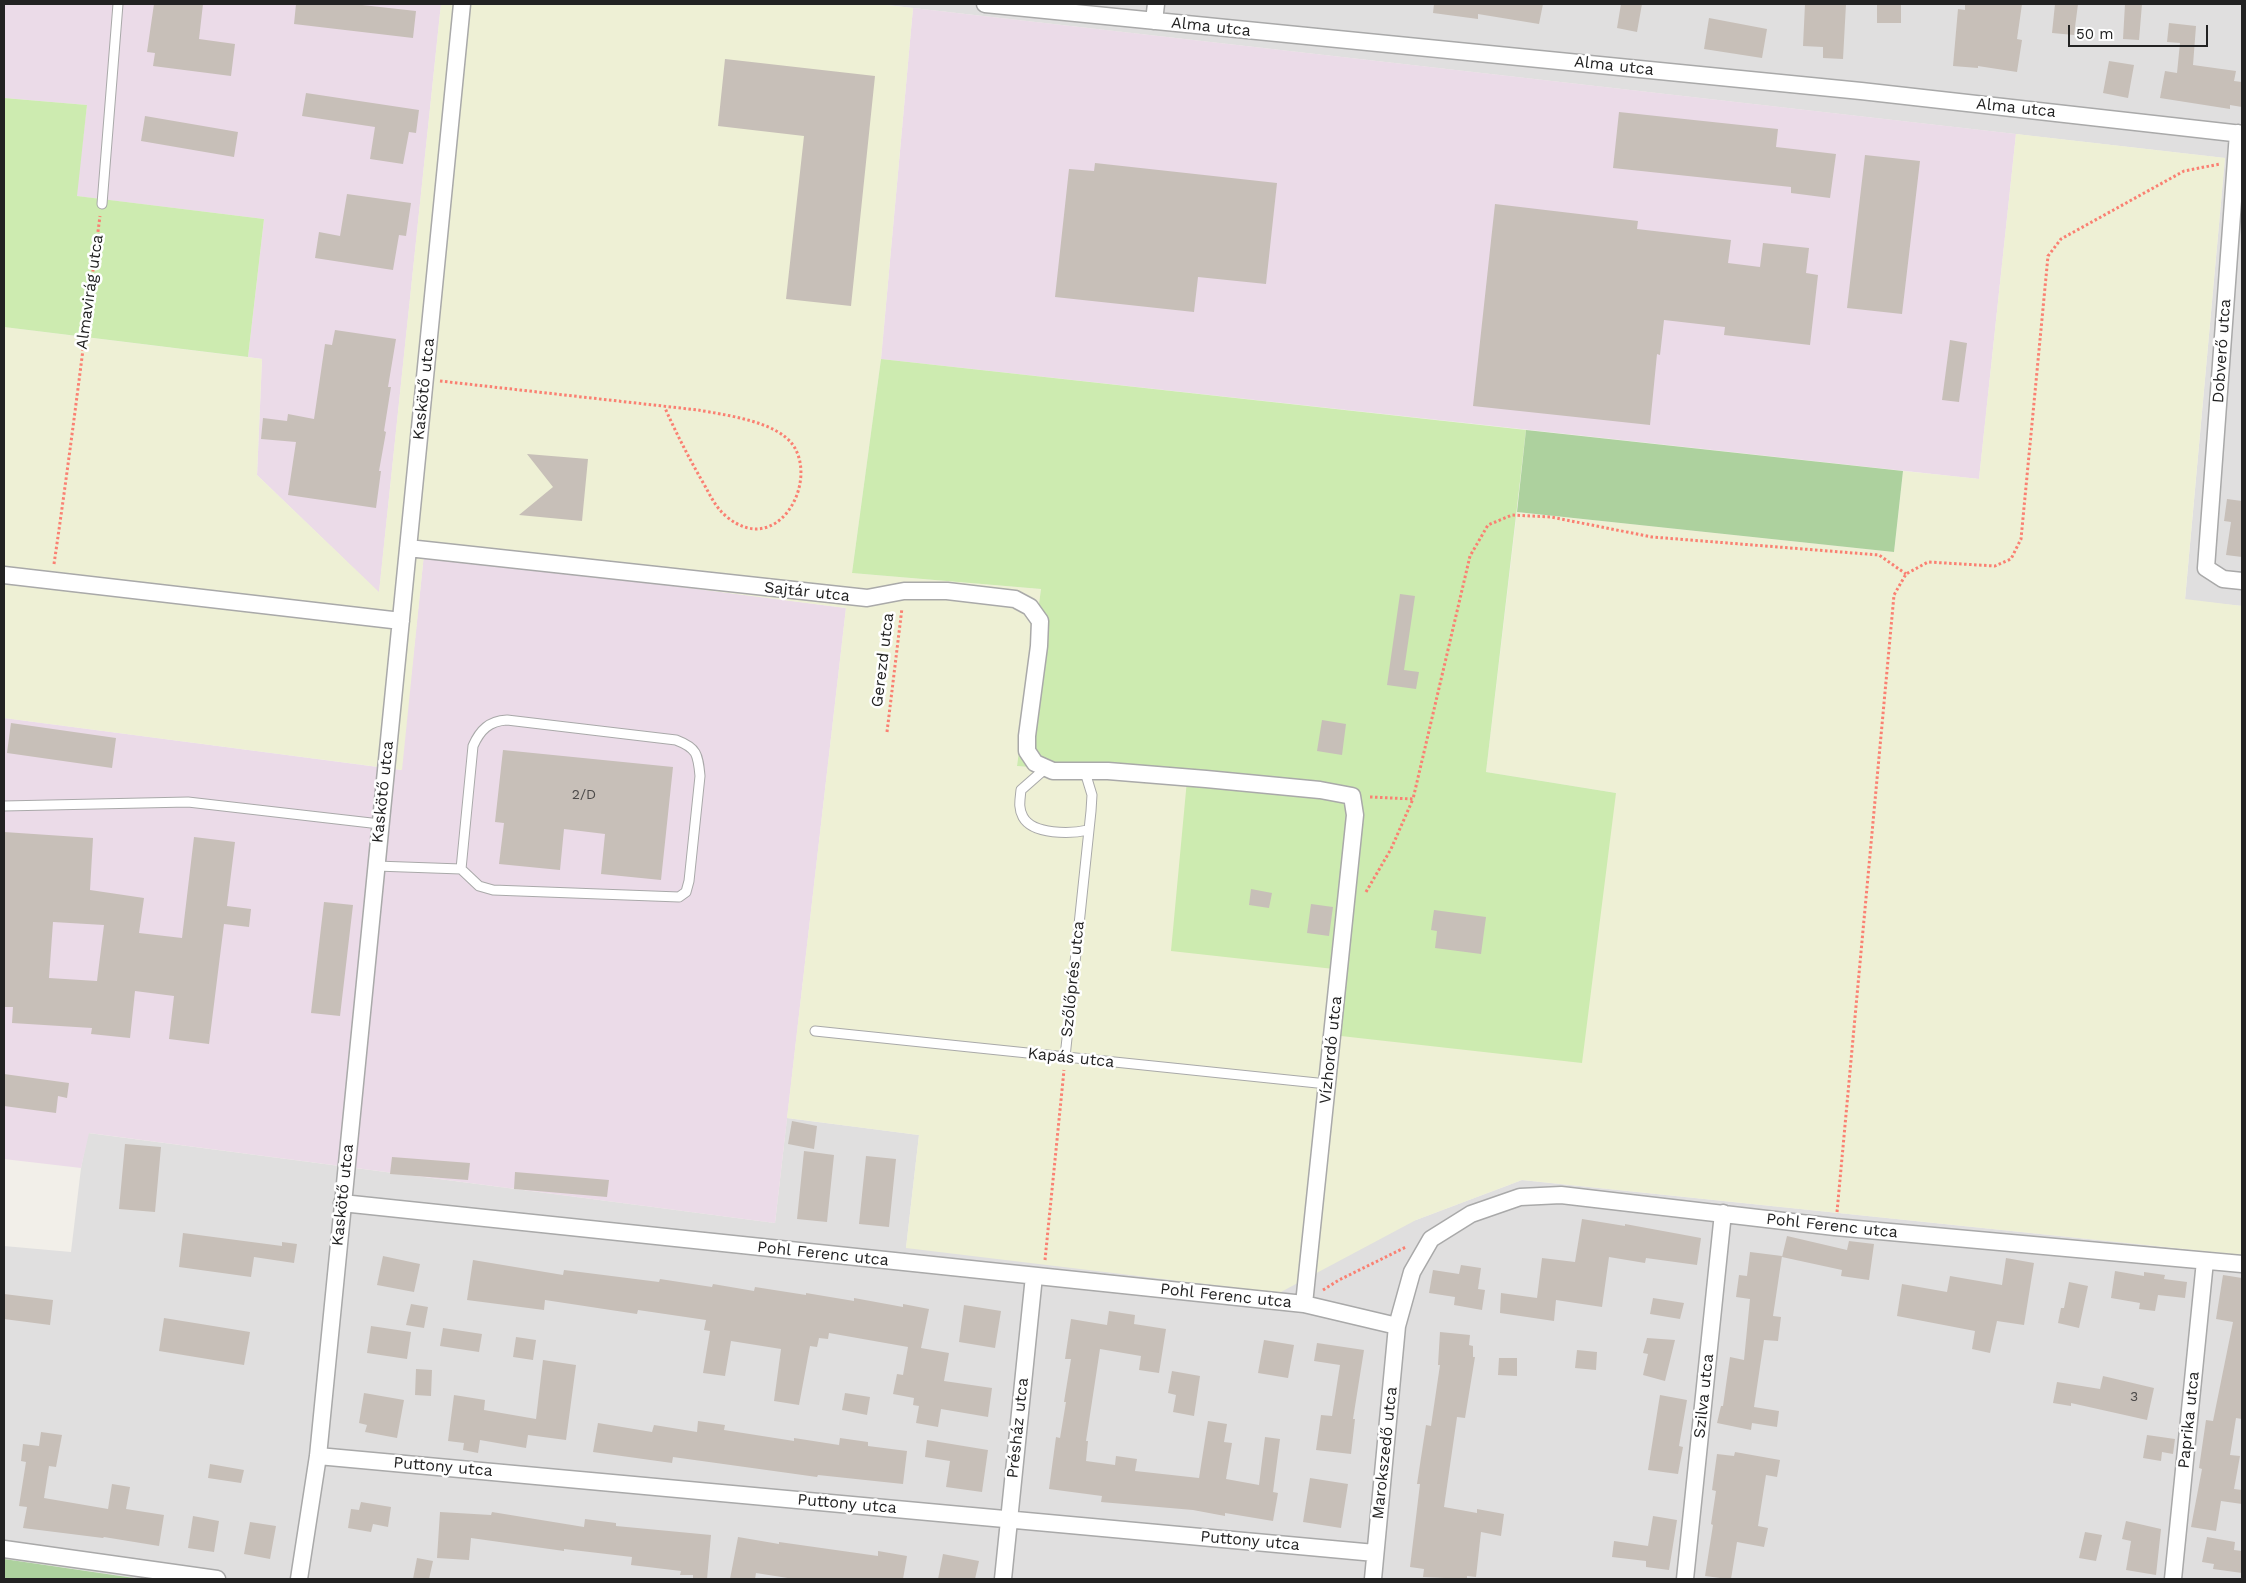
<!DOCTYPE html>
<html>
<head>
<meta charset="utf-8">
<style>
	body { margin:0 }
	#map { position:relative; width:2246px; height:1583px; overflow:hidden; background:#f2efe9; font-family:"Work Sans",sans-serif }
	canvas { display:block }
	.frame { position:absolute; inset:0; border:5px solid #222; pointer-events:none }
	.scale { position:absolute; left:2068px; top:25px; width:140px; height:22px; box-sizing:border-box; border:2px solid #222; border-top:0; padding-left:6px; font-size:15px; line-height:18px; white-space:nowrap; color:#222; -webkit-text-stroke:4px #fff; paint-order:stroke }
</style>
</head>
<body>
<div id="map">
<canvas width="2246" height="1583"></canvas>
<div class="frame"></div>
<div class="scale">50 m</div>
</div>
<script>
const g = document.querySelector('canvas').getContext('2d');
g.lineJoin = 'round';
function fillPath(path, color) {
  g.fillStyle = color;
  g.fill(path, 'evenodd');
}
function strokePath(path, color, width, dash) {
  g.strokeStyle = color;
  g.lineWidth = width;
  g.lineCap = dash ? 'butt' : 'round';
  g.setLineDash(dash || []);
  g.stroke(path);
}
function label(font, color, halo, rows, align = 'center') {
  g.font = font + ' "Work Sans",sans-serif';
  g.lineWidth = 5;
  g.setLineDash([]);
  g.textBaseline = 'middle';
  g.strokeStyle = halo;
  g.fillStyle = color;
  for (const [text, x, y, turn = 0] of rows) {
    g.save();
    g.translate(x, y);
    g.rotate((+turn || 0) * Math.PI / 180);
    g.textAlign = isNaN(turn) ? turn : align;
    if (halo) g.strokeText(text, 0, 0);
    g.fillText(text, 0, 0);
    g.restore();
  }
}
fillPath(new Path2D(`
	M878 4H2242V606L2185 600 2225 158Z
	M787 1118 919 1135 906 1248 1416 1220 1522 1180 2242 1255V1579H141L4 1559V1246L71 1252 81 1168 88 1133 775 1223Z`), '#e0dfdf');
fillPath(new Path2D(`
	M4 4H441L379 593 257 475 262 359 248 357 264 219 76 196 87 105 4 98Z
	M913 8 2016 134 1979 479 881 359Z
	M424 554 846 608 775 1223 89 1133 81 1168 4 1159V718L401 770Z`), '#ebdbe8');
fillPath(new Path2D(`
	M441 4H877L913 8 881 359 852 573 1041 589 1017 766 1187 780 1335 969 1323 1034 1616 793 1486 772 1517 512 1894 552 1903 471 1979 479 2016 134 2225 158 2185 599 2242 606V1255L1522 1180 1416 1220 1279 1293 906 1248 919 1135 787 1118 846 608 424 554 402 770 4 718V327L262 359 257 475 379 592Z`), '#eef0d5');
fillPath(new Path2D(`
	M4 98 87 105 77 196 264 219 248 357 4 327Z
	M881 359 1526 430 1486 772 1616 793 1582 1063 1323 1034 1334 969 1171 951 1187 780 1017 766 1041 589 852 573Z`), '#cdebb0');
fillPath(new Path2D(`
	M1526 430 1903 471 1894 552 1517 512Z
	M4 1559 141 1579H4Z`), '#add19e');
fillPath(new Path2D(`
	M154 4H203L199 39 235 44 231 76 153 66 155 53 147 52Z
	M296 4H353L416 11 413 38 294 24Z
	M1434 4H1543L1539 24 1478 14V19L1433 13Z
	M1621 4H1642L1637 32 1617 28Z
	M1805 4H1846L1843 59 1823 58V47L1803 46Z
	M1877 4H1901V23H1877Z
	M1965 4H2022L2017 39 2022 40 2017 72 1978 66V68L1953 66 1958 9 1965 10Z
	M2055 4H2078L2074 35 2052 33Z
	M2125 4H2142L2139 40 2123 39Z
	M1709 18 1767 29 1762 58 1704 49Z
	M2169 23 2196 26 2193 65 2236 71 2234 81 2242 82V107L2230 105V109L2160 98 2165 71 2177 73 2180 43 2167 42Z
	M725 59 875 76 851 306 786 299 804 136 718 126Z
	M2109 61 2134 65 2128 98 2103 93Z
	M306 93 419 110 416 133 409 132 403 164 370 159 375 127 302 116Z
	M1619 112 1778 129 1776 147 1836 154 1830 198 1791 193V187L1613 168Z
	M145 116 238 132 234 157 141 141Z
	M1865 155 1920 161 1902 314 1847 308Z
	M1095 163 1277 183 1266 284 1198 277 1194 312 1055 297 1069 169 1094 171Z
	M347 194 411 203 406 236 399 235 393 270 315 258 319 232 340 236Z
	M1495 204 1638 221 1637 229 1731 240 1728 263 1760 267 1763 243 1809 248 1806 273 1818 275 1810 345 1724 335 1725 327 1664 320 1660 355 1657 354 1650 425 1473 406Z
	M335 330 396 339 388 387H391L384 431 386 432 379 471H381L376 508 288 495 296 442 261 439 263 418 287 421 288 414 314 419 325 344 332 345Z
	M1950 340 1967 343 1959 402 1942 400Z
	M527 454 588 459 582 521 519 515 553 487Z
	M2227 499 2242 501V557L2226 555 2231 522 2224 521Z
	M1400 594 1415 596 1404 670 1419 672 1416 689 1387 685Z
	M1322 720 1346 724 1342 755 1317 751Z
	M11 723 116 738 112 768 7 753Z
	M503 750 673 767 661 880 601 874 605 834 564 829 560 870 499 864 504 823 495 822Z
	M4 832 93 838 90 890 144 898 139 933 182 938 194 837 235 842 227 906 251 909 249 927 224 924 209 1044 169 1039 174 996 135 991 130 1038 91 1034 92 1028 12 1023 13 1007H4ZM53 922 104 925 97 981 49 978Z
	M1251 889 1272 893 1269 908 1249 905Z
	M324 902 353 905 340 1016 311 1013Z
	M1311 904 1333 907 1329 936 1307 933Z
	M1434 910 1486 917 1481 954 1435 948 1437 931 1431 930Z
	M4 1074 69 1083 67 1098 58 1096 56 1113 4 1106Z
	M792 1121 817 1126 814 1149 788 1144Z
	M125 1144 161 1147 155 1212 119 1209Z
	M804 1151 834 1155 827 1222 797 1219Z
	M866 1156 896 1159 889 1227 859 1224Z
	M392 1157 470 1163 468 1180 390 1174Z
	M515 1172 609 1180 607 1197 514 1189Z
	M1582 1219 1625 1226V1224L1701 1238 1697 1265 1646 1258 1645 1263 1609 1257 1602 1307 1556 1300 1554 1321 1500 1313 1501 1293 1537 1298 1542 1258 1575 1262Z
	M183 1233 282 1246V1242L297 1244 294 1263 254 1257 251 1277 179 1267Z
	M1787 1236 1847 1250 1849 1241 1874 1244 1869 1280 1841 1276 1842 1270 1782 1257Z
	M1750 1252 1782 1256 1773 1316 1781 1317 1778 1341 1764 1340 1754 1407 1779 1411 1777 1427 1752 1423 1751 1430 1717 1423 1721 1406H1723L1730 1357 1744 1360 1750 1299 1736 1297 1739 1275 1747 1276Z
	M383 1256 420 1264 414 1292 377 1285Z
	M2006 1258 2034 1263 2024 1325 1997 1321 1990 1353 1972 1349 1975 1331 1897 1316 1902 1284 1947 1292 1950 1276 2002 1285Z
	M473 1260 563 1275 564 1270 659 1282 660 1279 712 1287 713 1284 754 1291 755 1287 806 1295V1293L854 1301V1298L903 1307V1304L929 1309 921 1348 949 1353 944 1381 992 1388 988 1417 941 1409 938 1427 916 1423 919 1406 913 1405 914 1398 893 1394 897 1374 903 1375 908 1347 829 1333 828 1339 819 1338 817 1347 810 1346 799 1405 774 1401 781 1349 731 1341 725 1376 703 1373 710 1331 704 1330 706 1320 638 1310 637 1314 545 1300 544 1310 467 1300Z
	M1461 1265 1481 1268 1478 1289 1485 1290 1482 1310 1454 1305 1455 1297 1429 1293 1433 1270 1459 1274Z
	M2115 1271 2144 1276V1272L2165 1275 2164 1279 2187 1282 2185 1298 2158 1295 2155 1311 2139 1309 2140 1303 2111 1298Z
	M2223 1275 2242 1278V1419L2236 1418 2230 1455 2240 1456 2234 1489 2242 1490V1504L2221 1501 2216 1531 2191 1527 2202 1469 2199 1468 2206 1420 2213 1421 2233 1322 2216 1319Z
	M2069 1282 2088 1286 2079 1328 2058 1323 2061 1308H2064Z
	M4 1294 53 1300 50 1325 4 1319Z
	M1653 1298 1684 1303 1680 1319 1650 1314Z
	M411 1304 428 1307 424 1328 406 1325Z
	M964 1305 1001 1311 995 1348 959 1342Z
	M1109 1311 1135 1315 1134 1324 1166 1329 1159 1373 1139 1370 1141 1356 1100 1349 1086 1441H1088L1086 1461 1115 1465 1116 1456 1137 1459 1135 1471 1199 1478 1208 1421 1227 1424 1224 1442 1232 1443 1226 1479 1259 1485 1265 1437 1280 1439 1273 1492 1278 1493 1273 1521 1225 1513V1516L1193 1510 1101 1502 1102 1496 1049 1489 1056 1437 1060 1438 1066 1402H1064L1071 1359H1065L1071 1319 1107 1325Z
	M164 1318 250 1332 244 1365 159 1351Z
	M371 1326 411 1332 407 1359 367 1353Z
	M443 1328 482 1334 479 1352 440 1346Z
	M1440 1332 1470 1335 1469 1345 1473 1346V1357H1475L1465 1418 1457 1417 1444 1507 1477 1513V1509L1504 1514 1501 1536 1481 1532 1476 1577 1467 1576V1579L1423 1577 1424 1569 1410 1567 1420 1484H1417L1426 1425 1431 1426 1440 1365H1438Z
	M516 1337 536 1340 533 1360 513 1357Z
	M1647 1338 1675 1340 1665 1381 1643 1375 1648 1354 1643 1353Z
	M1264 1340 1294 1345 1288 1378 1258 1373Z
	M1317 1343 1364 1350 1353 1419H1355L1351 1454 1316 1450 1321 1415 1332 1416 1340 1365 1314 1361Z
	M1577 1350 1597 1352 1596 1370 1575 1368Z
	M1499 1358H1517V1376L1498 1375Z
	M543 1360 576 1365 566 1440 528 1435 526 1448 480 1440 478 1453 463 1450 464 1443 448 1441 454 1395 485 1400 484 1410 536 1419Z
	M416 1369 432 1370 431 1396 415 1395Z
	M1172 1371 1200 1376 1194 1416 1173 1412 1176 1395 1168 1393Z
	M2103 1376 2154 1388 2147 1420 2071 1403V1406L2053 1403 2057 1382 2100 1389Z
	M364 1393 404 1400 397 1438 365 1432 367 1425 359 1423Z
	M845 1393 870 1397 867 1415 842 1410Z
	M1660 1395 1687 1400 1679 1446 1683 1447 1678 1474 1648 1470Z
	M698 1421 725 1425 724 1430 794 1441V1438L839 1445 840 1438 868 1442V1446L907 1451 903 1484 818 1475 817 1477 673 1457 672 1463 593 1452 598 1423 652 1432 654 1425 697 1432Z
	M41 1432 62 1435 56 1467 49 1466 44 1498 108 1509 112 1484 130 1487 126 1509 164 1515 159 1546 104 1537 103 1538 23 1528 27 1507 19 1506 26 1462 21 1461 23 1444 39 1446Z
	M2147 1435 2175 1439 2173 1454 2162 1452 2161 1461 2143 1458Z
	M927 1440 988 1450 982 1492 946 1487 950 1461 925 1457Z
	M1735 1452 1780 1460 1777 1477 1766 1475 1758 1526 1768 1528 1764 1547 1737 1542 1731 1579H1728L1705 1576 1713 1525 1711 1524 1716 1491 1712 1490 1717 1454 1734 1456Z
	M210 1464 244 1470 241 1483 208 1478Z
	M1310 1478 1348 1484 1341 1528 1303 1522Z
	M361 1502 391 1507 388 1527 373 1524 371 1532 348 1528 351 1509 359 1510Z
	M440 1512 491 1515 492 1512 584 1527 585 1519 616 1523V1526L711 1535 707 1579H693V1575H680L681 1571 631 1565 632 1557 564 1549V1551L471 1538 469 1560 437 1558Z
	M193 1516 219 1521 214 1552 188 1548Z
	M1653 1516 1677 1520 1669 1570 1646 1567V1561L1612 1557 1614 1541 1648 1546Z
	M2126 1521 2161 1529 2156 1575 2126 1570 2131 1541 2122 1539Z
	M250 1522 276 1526 270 1559 244 1554Z
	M2085 1532 2102 1535 2096 1561 2079 1558Z
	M738 1537 779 1544V1542L878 1556V1551L907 1556 903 1579H794L756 1573 755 1579H730Z
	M2207 1537 2235 1542 2234 1550 2242 1551V1573L2213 1569 2214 1564 2202 1562Z
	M943 1554 979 1561 975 1579H938Z
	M417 1558 433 1561 429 1579H413Z`), '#c7bfb8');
const lane = new Path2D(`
	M102 204 118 4
	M1046 768 1021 790C1020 800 1018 808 1023 817 1033 835 1071 834 1088 830
	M4 806 188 802 380 824
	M376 866 461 869 479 886 493 890 679 897 686 892 689 881 700 776C698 754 697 748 676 740L507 720C489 721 480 730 473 746L461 869
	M815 1031 1327 1084
	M1065 1057 1091 811 1092 795 1085 772`);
const street = new Path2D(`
	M985 4 1861 91 2242 134
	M1154 21 1156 4
	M2238 133 2206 568 2223 579 2242 581
	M408 548 867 598 904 591H947L1015 599 1030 607 1040 621 1039 646 1027 736V751L1035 763 1053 771H1108L1206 779 1320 790 1352 796 1355 815 1304 1304
	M4 575 401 621
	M342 1203 1304 1304 1397 1326 1412 1272 1431 1239 1471 1214 1520 1197 1561 1195 1835 1227 2242 1264
	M318 1456 1375 1553
	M4 1549 217 1579
	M299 1579 318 1456 462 4
	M1003 1579 1034 1276
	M1373 1579 1397 1326
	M1685 1579 1723 1213
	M2173 1579 2205 1261`);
strokePath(lane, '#a9a9a9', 11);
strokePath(street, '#a9a9a9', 19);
strokePath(new Path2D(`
	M440 381 698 410C725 415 776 421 793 445 819 483 777 558 727 517 716 508 711 497 705 486 690 460 677 435 665 408
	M54 564C71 449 85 332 100 216
	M887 732 902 608
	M1370 797 1413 799 1470 556 1488 525 1512 515 1551 517 1652 537 1879 555 1906 574
	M1366 892 1391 849 1413 799
	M1837 1212 1894 595 1906 574 1928 562 1995 566 2011 559 2021 539 2048 256 2061 239 2184 171 2220 164
	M1045 1260 1064 1070
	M1323 1290 1339 1280 1406 1247`), '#fa8072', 3, [2.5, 2.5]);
strokePath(lane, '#fff', 9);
strokePath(street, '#fff', 16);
label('14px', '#4b4948', null, [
	["2/D",584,795],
	["3",2134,1397]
]);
label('16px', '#222', '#fff', [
	["Alma utca",1211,27,6],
	["Alma utca",1614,66,6],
	["Alma utca",2016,108,6],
	["Almavirág utca",90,292,-82],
	["Dobverő utca",2222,351,-86],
	["Kaskötő utca",424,389,-84],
	["Sajtár utca",807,592,6],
	["Gerezd utca",883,660,-83],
	["Kaskötő utca",383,792,-84],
	["Szőlőprés utca",1073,979,-84],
	["Vízhordó utca",1331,1050,-84],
	["Kapás utca",1071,1058,6],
	["Kaskötő utca",343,1195,-84],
	["Pohl Ferenc utca",1832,1226,6],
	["Pohl Ferenc utca",823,1254,6],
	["Pohl Ferenc utca",1226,1296,6],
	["Szilva utca",1704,1396,-84],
	["Paprika utca",2189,1420,-84],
	["Présház utca",1018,1428,-84],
	["Marokszedő utca",1385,1453,-84],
	["Puttony utca",443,1467,5],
	["Puttony utca",847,1504,5],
	["Puttony utca",1250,1541,5]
]);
</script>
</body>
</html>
